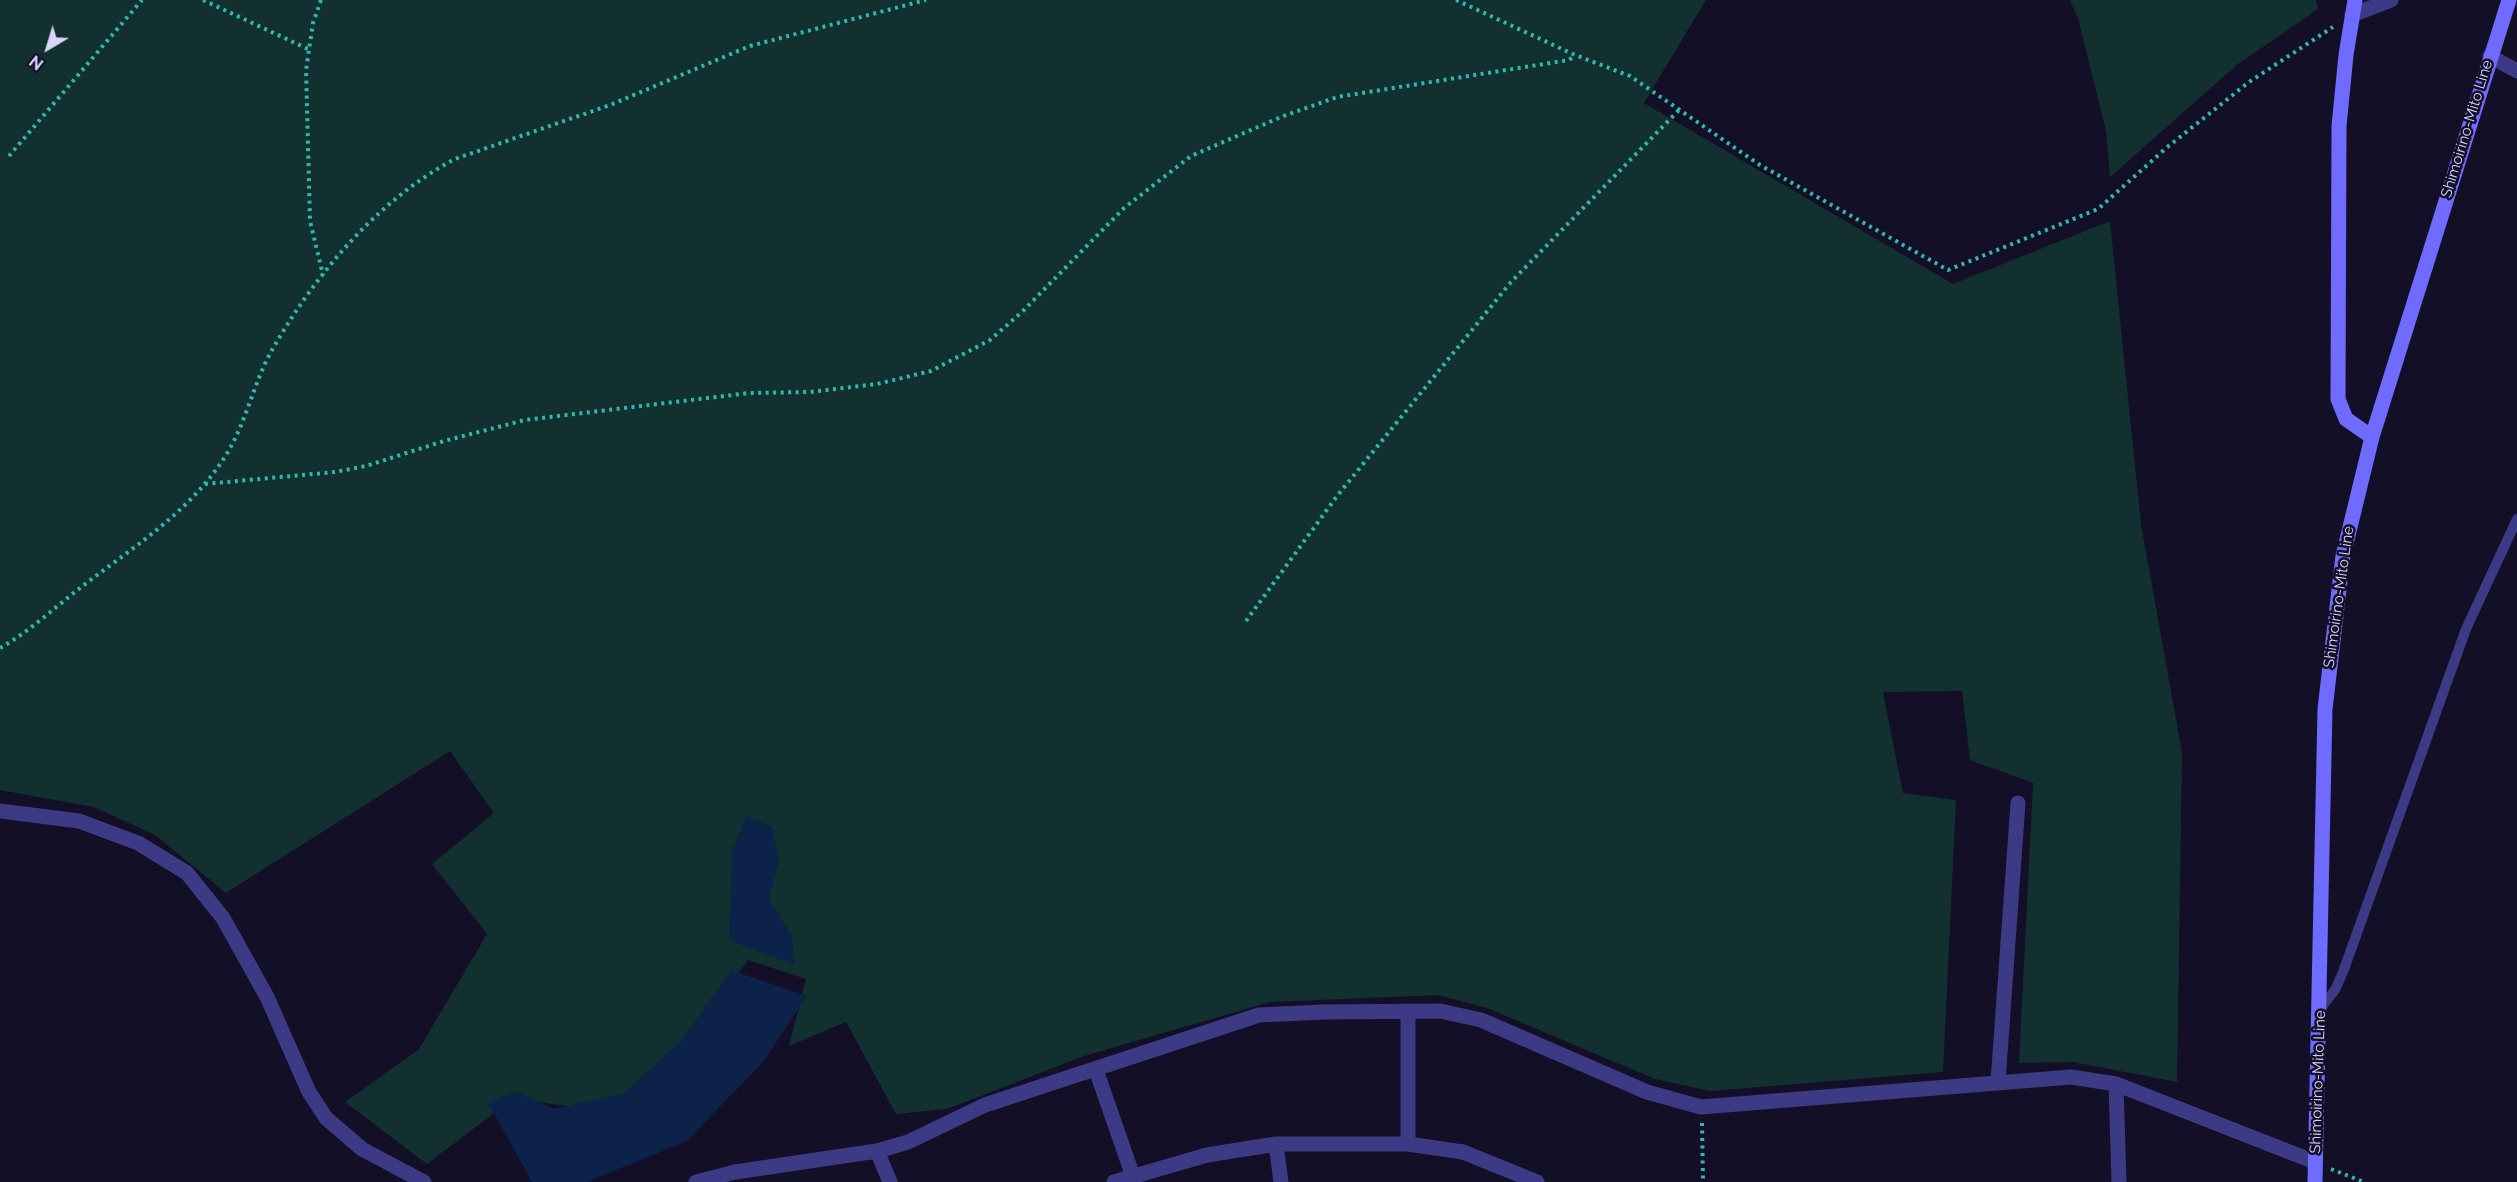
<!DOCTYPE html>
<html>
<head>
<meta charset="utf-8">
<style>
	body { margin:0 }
	#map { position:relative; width:2517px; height:1182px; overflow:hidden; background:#130f26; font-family:Raleway,sans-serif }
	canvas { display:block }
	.north { position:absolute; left:18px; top:18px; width:60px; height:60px; -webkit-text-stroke:4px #130f26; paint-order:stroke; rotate:218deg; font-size:16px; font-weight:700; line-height:24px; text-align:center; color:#d9d4ff }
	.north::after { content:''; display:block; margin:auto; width:21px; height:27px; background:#d9d4ff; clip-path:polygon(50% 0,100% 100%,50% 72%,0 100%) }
</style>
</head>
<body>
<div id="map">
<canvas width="2517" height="1182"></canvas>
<div class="north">N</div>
</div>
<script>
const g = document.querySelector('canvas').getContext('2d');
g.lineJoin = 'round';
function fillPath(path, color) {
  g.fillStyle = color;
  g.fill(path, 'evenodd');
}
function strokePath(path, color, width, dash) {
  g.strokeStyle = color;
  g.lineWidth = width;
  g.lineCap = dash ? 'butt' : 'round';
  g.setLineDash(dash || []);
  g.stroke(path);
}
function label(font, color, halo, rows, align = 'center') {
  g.font = font + ' Raleway,sans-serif';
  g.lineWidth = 5;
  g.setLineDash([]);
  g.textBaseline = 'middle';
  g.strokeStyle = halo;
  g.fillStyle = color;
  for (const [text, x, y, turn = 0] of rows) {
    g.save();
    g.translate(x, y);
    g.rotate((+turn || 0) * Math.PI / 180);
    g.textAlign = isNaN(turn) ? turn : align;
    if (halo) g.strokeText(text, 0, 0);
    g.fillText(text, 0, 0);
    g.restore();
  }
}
fillPath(new Path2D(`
	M0 0H1706L1644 103 1953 284 2110 221 2141 524 2182 753 2177 1082 2073 1062 2019 1063 2033 783 1970 760 1962 691 1883 692 1903 793 1956 800 1943 1072 1710 1091 1655 1079 1487 1008 1438 995 1270 1002 1084 1056 947 1109 896 1114 846 1022 789 1046 806 979 748 960 652 1091 583 1109 514 1098 427 1164 345 1102 419 1049 487 934 432 864 494 813 450 751 226 893 155 835 94 807 0 790Z
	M2070 0H2316L2318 9 2238 64 2110 177 2106 131 2078 18Z`), '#12302f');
fillPath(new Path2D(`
	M746 816 772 827 779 861 769 899 792 936 794 965 729 940 732 853Z
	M731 970 807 996 764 1061 687 1141 587 1182H532L488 1103 517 1092 554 1109 624 1093 681 1041Z`), '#0c2248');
strokePath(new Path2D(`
	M203 0 308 49
	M321 0 313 23 306 70 310 221 323 275
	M1456 0 1575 55 1630 76 1760 165 1948 270 2098 209 2165 149 2249 82 2333 27
	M9 156 142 0
	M205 484 335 472 366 466 444 441 525 420 749 393 810 392 877 384 931 371 990 340 1023 311 1124 208 1191 156 1281 117 1337 97 1569 60 1575 55
	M1246 621 1337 496 1511 282 1679 110
	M0 648C29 632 54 608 80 588 133 547 194 510 229 450 247 419 254 382 272 350 315 275 377 200 455 159L610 105 750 46 926 0
	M1702 1123 1703 1182
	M2331 1169 2364 1182`), '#2fb8b0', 4, [3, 4.5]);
strokePath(new Path2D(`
	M2320 1009 2335 990 2343 972 2466 629 2517 519`), '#3d3a85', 10);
strokePath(new Path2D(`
	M2352 15 2391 0
	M2490 56 2517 71
	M0 811 79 821 138 843 187 873 223 918 267 997 309 1092 326 1118 362 1149 424 1182
	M1096 1070 1135 1182
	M1998 1082 2018 803
	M2116 1084 2119 1182
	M1276 1144 1281 1182
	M1408 1144V1011
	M877 1151 890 1182
	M696 1182 735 1172 877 1151 908 1142 985 1105 1259 1015 1324 1012 1440 1011 1481 1020 1647 1092 1701 1107 2071 1077 2116 1084 2315 1162
	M1114 1182 1207 1155 1276 1144H1408L1463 1152 1537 1182`), '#3d3a85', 15);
strokePath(new Path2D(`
	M2355 0 2346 55 2339 126 2338 399 2346 419 2372 437
	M2315 1182 2325 709 2343 556 2372 437 2509 0`), '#6f6bff', 15);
label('15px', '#d9d4ff', '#130f26', [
	["Shimoirino-Mito Line",2467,129,-73],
	["Shimoirino-Mito Line",2339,597,-82],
	["Shimoirino-Mito Line",2318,1082,-88]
]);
</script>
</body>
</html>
